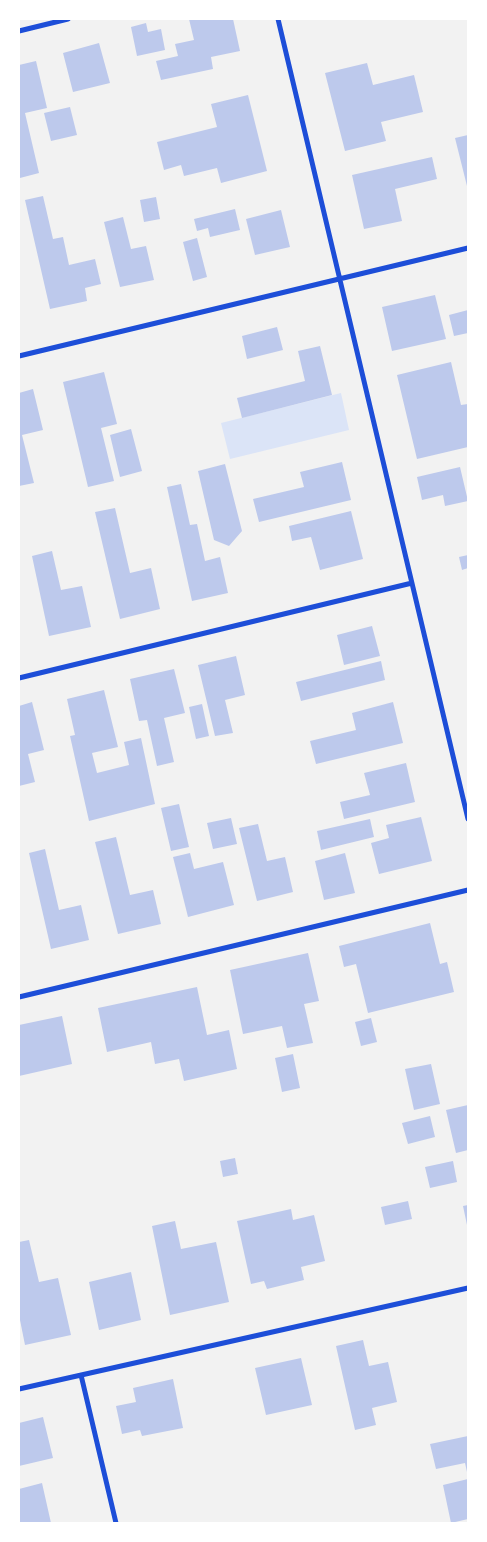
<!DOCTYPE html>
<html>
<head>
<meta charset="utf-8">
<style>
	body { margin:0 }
	#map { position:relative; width:487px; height:1542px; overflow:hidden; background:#f2f2f2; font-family:Ubuntu,sans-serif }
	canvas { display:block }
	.frame { position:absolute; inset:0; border:20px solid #fff; pointer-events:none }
</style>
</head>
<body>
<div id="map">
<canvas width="487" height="1542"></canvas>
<div class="frame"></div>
</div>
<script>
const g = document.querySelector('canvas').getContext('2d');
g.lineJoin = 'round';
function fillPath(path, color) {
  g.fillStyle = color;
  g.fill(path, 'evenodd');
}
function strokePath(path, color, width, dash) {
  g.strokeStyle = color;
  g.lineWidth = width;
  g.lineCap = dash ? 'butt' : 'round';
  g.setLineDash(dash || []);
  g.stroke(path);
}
fillPath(new Path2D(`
	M341 393 349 430 230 459 221 423Z`), '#dbe4f7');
fillPath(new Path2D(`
	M189 19H233L240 51 211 57 213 69 161 80 156 61 178 56 175 44 194 40Z
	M146 23 148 32 161 29 165 50 137 56 131 27Z
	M99 43 110 83 73 92 63 53Z
	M36 61 47 108 25 113 39 173 20 178 19 172V65Z
	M367 63 373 85 414 75 423 112 381 122 386 141 345 151 325 73Z
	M248 95 267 171 221 183 217 168 184 176 181 165 164 170 157 142 217 127 211 104Z
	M70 107 77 135 51 141 44 113Z
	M468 135V190L455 138Z
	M432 157 437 179 395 189 402 221 364 229 352 175Z
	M43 196 53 239 63 237 69 265 95 259 101 284 85 288 87 301 50 309 25 200Z
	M156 197 160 219 144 222 140 200Z
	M235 209 240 230 210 237 208 228 197 231 194 219Z
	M281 210 290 247 255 255 246 219Z
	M123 217 131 249 146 246 154 280 120 287 104 222Z
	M197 238 207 277 193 281 183 242Z
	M435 295 446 339 392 351 382 307Z
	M468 310V333L454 336 449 315Z
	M277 327 283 350 247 359 242 336Z
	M320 346 332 395 242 418 237 398 305 381 298 351Z
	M451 362 461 405 468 404V447L417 459 397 375Z
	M104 372 117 424 101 428 114 481 88 487 63 382Z
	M33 389 43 430 22 435 34 483 19 486V393Z
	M131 429 142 471 120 477 110 435Z
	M342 462 351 500 259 522 253 499 304 487 300 472Z
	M225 464 242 531 229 546 214 540 198 471Z
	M460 467 468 501 445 506 443 495 422 500 417 477Z
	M181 484 190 525 197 524 205 561 220 557 228 593 192 601 167 487Z
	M115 508 130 573 151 568 160 609 120 619 95 512Z
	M351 511 363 559 320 570 311 537 292 541 289 526Z
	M52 551 61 590 82 586 91 627 49 636 32 556Z
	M468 555V568L462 570 459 557Z
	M372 626 380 656 344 665 337 635Z
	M236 656 245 695 225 700 233 733 215 736 198 665Z
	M381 661 385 680 301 701 296 682Z
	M174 669 185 713 164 718 174 762 157 766 147 720 139 721 130 679Z
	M104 690 118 747 92 753 97 773 129 765 124 742 141 738 155 804 89 821 70 736 75 735 67 699Z
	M32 702 44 750 28 754 35 782 19 786V706Z
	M393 702 403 743 316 764 310 741 356 730 352 713Z
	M202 704 209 736 196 739 189 707Z
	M406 763 415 802 344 819 340 802 370 795 364 773Z
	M179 804 189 847 171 851 161 808Z
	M421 817 432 861 379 874 371 843 389 838 386 825Z
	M231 818 237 844 213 849 207 823Z
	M370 819 374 837 321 850 317 831Z
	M258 824 267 861 285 857 293 892 257 901 239 828Z
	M116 837 130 895 153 890 161 924 118 934 95 842Z
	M45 849 59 910 81 905 89 940 51 949 29 853Z
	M190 853 194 869 223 862 234 905 188 917 173 857Z
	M345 853 355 893 324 900 315 861Z
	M430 923 440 964 447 962 454 992 368 1013 356 964 344 967 339 946Z
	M308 953 319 1001 304 1004 313 1043 287 1048 282 1026 243 1034 230 970Z
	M197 987 207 1035 229 1030 237 1069 184 1081 179 1059 155 1064 151 1042 107 1052 98 1008Z
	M62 1016 72 1064 19 1076V1025Z
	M371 1018 377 1042 361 1046 355 1022Z
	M293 1054 300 1088 282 1092 275 1058Z
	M431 1064 440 1104 414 1110 405 1069Z
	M468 1105V1150L456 1153 446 1110Z
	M430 1116 435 1137 408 1144 402 1123Z
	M235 1158 238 1174 223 1177 220 1161Z
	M453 1161 457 1182 430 1188 425 1167Z
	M408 1201 412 1219 385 1225 381 1207Z
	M468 1205V1225H467L463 1206Z
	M291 1209 293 1220 314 1215 325 1261 301 1267 304 1280 267 1289 264 1281 251 1284 237 1221Z
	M175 1221 181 1249 216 1242 229 1302 170 1315 152 1226Z
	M29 1240 39 1282 58 1278 71 1335 25 1345 19 1315V1242Z
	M131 1272 141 1320 99 1330 89 1282Z
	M363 1340 369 1366 388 1362 397 1402 372 1408 376 1425 355 1430 336 1346Z
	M301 1358 312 1405 266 1415 255 1368Z
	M173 1379 183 1428 142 1436 140 1430 122 1434 116 1406 136 1402 133 1388Z
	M43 1417 53 1458 19 1466V1423Z
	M468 1436V1472H467L465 1463 436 1469 430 1444Z
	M468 1479V1519L451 1523 443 1485Z
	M42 1483 51 1523H19V1489Z`), '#bdc9ec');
strokePath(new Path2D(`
	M278 19 468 819
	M19 31 68 19
	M19 356 468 248
	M19 678 412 583
	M19 997 468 890
	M81 1375 116 1523
	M19 1389 468 1288`), '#1d4ed8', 5);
</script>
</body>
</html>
